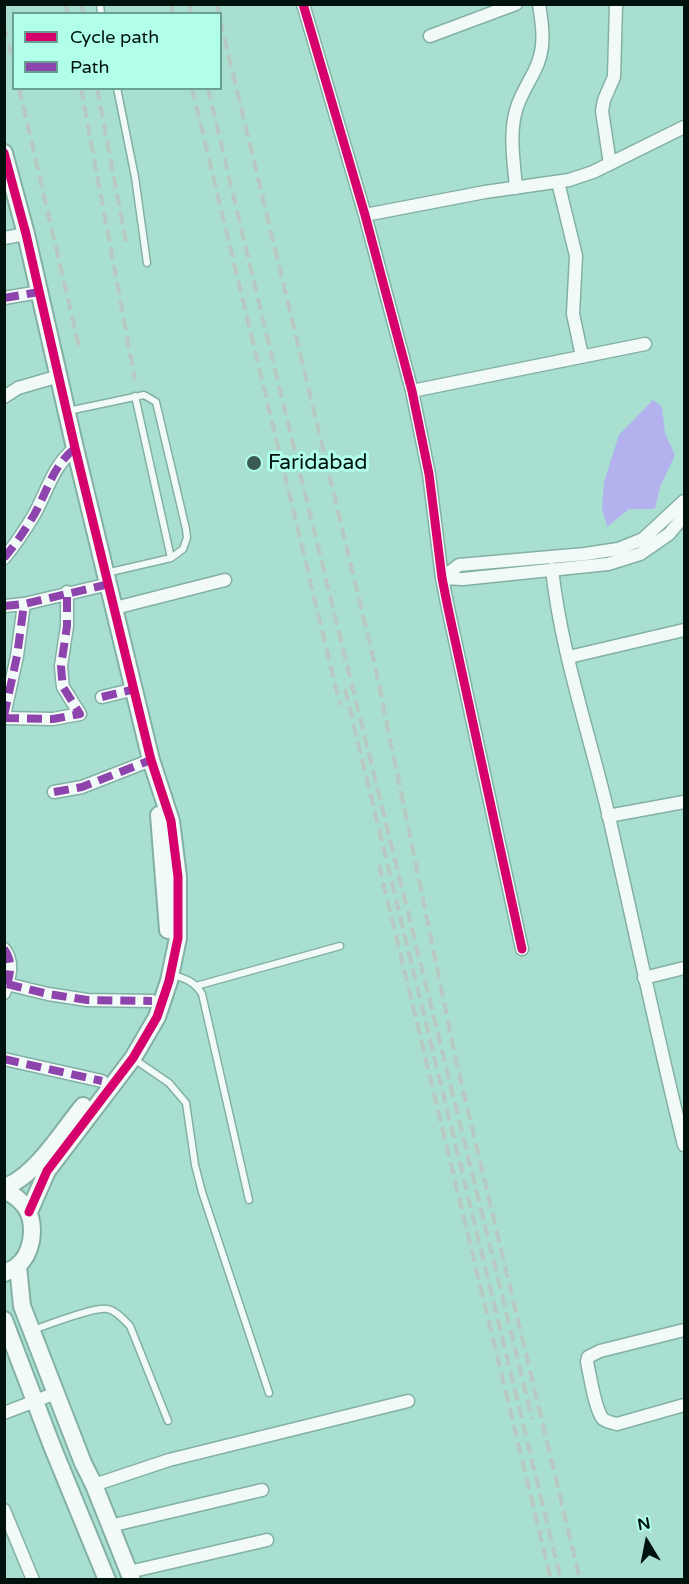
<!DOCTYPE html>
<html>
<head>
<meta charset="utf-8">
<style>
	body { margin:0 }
	#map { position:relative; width:689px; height:1584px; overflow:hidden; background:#a8dfd1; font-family:"Varela Round",sans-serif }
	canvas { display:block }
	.frame { position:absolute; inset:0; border:6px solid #00120d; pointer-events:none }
	.legend { position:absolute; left:12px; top:12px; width:210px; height:78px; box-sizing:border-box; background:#b1ffeb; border:2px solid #6aa092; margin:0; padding:8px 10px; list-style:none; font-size:18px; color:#00120d }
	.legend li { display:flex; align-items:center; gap:12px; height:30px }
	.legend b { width:30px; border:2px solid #6aa092 }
	.north { position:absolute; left:617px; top:1512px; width:60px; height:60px; -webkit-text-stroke:4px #b1ffeb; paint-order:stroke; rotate:350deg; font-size:16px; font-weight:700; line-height:24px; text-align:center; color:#00120d }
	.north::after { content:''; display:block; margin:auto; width:21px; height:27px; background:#00120d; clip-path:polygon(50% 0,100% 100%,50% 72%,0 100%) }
</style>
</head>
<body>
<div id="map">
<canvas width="689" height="1584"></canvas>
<div class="frame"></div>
<ul class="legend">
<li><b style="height:8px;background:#d6006c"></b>Cycle path</li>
<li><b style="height:8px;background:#8e44ad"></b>Path</li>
</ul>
<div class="north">N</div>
</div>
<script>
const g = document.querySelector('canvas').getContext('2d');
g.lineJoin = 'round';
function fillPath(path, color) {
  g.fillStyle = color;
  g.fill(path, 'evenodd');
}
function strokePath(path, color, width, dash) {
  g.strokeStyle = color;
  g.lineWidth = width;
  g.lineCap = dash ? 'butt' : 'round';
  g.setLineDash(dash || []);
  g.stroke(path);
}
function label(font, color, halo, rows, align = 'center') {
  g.font = font + ' "Varela Round",sans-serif';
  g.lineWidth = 6;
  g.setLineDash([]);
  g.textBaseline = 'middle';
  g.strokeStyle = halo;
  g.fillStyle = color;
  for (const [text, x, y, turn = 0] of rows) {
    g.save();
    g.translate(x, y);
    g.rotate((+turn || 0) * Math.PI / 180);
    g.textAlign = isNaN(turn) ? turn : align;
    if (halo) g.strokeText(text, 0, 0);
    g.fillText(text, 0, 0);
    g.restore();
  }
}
fillPath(new Path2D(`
	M653 400 662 407 665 433 675 455 660 487 655 509H629L607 527 602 508 604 482 619 435Z`), '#b4b2ee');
const lane = new Path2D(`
	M100 4 101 14
	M117 88 135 177 147 263
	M135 396 171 558
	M68 411 144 395 156 402 186 529 187 538 183 549 171 558 106 573
	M171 975C185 978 194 981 202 994L249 1200
	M196 986 340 946
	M134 1059 169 1083 186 1103 195 1165 202 1192 269 1393
	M33 1330C48 1325 93 1307 107 1309 116 1310 124 1320 130 1326L168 1421`);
const street = new Path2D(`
	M303 4 365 215 412 391 429 474 442 578 448 608 522 949
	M430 36 516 4
	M610 164 602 111 604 100 614 77 616 4
	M558 182 576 256 573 314 582 356
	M516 188C514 163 509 135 516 110 520 96 528 84 534 72 546 49 543 29 539 4
	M365 215 485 192 569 180 593 172 684 127
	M4 238 26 234
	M4 298 39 292
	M412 391 645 344
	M4 397 18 388 59 376
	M4 558C15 545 25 530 34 515 48 490 52 467 75 448
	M552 569C561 653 590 735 609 817 634 926 657 1036 684 1145
	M442 578 459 565 585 554 618 549 643 539 684 501
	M442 578 463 579 608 564 640 554 669 534 684 516
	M4 606 24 604 109 584
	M115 608 225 580
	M569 657 684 630
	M102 697 135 689
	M4 716 17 656 24 604
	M4 718 53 719 80 714 63 687 62 678 61 666 67 626V592
	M54 792 82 787 151 760
	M608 816 684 802
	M4 949C15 963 9 979 4 993
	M644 978 684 968
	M7 984 48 994 87 1000 152 1001
	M4 1059 102 1081
	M684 1330 600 1351 588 1357 587 1362C590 1375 595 1410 603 1419 607 1422 612 1423 617 1424L684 1405
	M4 1413 56 1393
	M94 1485 169 1460 408 1401
	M4 1510 33 1580
	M110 1526 262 1490
	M129 1572 267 1540`);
const secondary = new Path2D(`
	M4 153 26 234 75 448 151 760 171 821 178 877V938L169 981 157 1017 133 1058 47 1171 29 1212
	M159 815 168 930
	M4 1187C34 1178 63 1130 83 1106
	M4 1190C27 1201 35 1217 31 1241 29 1251 25 1260 17 1266 14 1269 8 1271 4 1273
	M18 1266 22 1306 83 1463 94 1485 132 1580
	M4 1320 52 1446 107 1580`);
strokePath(lane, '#83b0a5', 9);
strokePath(street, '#83b0a5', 15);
strokePath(secondary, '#83b0a5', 20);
strokePath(lane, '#f2faf8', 6);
strokePath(street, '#f2faf8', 12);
strokePath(secondary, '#f2faf8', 16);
strokePath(new Path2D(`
	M66 4 68 14
	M82 4 83 14
	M171 4 173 14
	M189 4 191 14
	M217 4 219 14
	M220 20 374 661 457 1065 580 1580
	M4 26 14 65
	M19 88 80 351
	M81 88 135 380
	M97 88 126 242
	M192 88 340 705
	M208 88C312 533 425 975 532 1419
	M345 689 561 1580
	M379 865 551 1580`), '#b8c8c3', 4, [12, 6]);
strokePath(new Path2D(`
	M4 298 39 292
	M4 558C15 545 25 530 34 515 48 490 52 467 75 448
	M4 606 24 604 109 584
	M102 697 135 689
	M4 716 17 656 24 604
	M4 718 53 719 80 714 63 687 62 678 61 666 67 626V592
	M54 792 82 787 151 760
	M4 949C15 963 9 979 4 993
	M7 984 48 994 87 1000 152 1001
	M4 1059 102 1081`), '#8e44ad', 8, [15, 8]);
strokePath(new Path2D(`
	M303 4 365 215 412 391 429 474 442 578 448 608 522 949
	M4 153 26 234 75 448 151 760 171 821 178 877V938L169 981 157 1017 133 1058 47 1171 29 1212`), '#d6006c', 9);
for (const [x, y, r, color] of [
	[254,463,8,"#3b5a52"]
]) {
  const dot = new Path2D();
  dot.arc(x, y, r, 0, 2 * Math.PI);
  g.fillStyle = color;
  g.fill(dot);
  strokePath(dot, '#b1ffeb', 2);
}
label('21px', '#00120d', '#b1ffeb', [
	["Faridabad",268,463]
], 'left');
</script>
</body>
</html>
